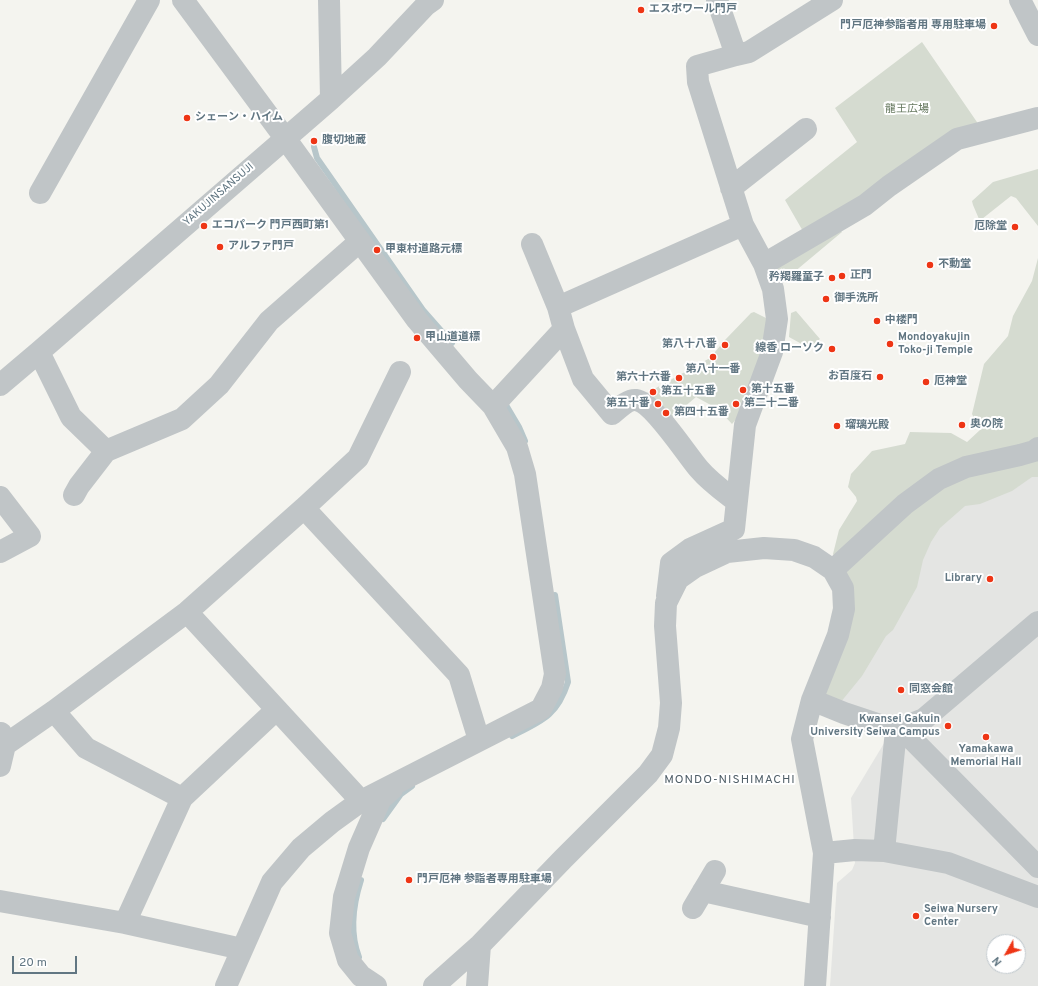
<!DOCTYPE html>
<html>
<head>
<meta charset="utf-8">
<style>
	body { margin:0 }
	#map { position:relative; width:1038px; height:986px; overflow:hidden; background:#f4f4ef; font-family:Overpass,sans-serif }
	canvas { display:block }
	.north { position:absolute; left:986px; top:934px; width:40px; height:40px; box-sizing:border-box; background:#fff; border:1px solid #c0c8cd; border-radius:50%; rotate:231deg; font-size:11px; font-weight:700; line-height:16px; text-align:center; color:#617682 }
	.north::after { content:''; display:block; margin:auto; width:14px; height:18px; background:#ee3515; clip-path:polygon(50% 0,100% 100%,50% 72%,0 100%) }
	.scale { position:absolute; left:12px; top:956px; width:65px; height:18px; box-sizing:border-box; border:2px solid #617682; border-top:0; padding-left:5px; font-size:12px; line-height:14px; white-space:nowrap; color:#617682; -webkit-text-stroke:3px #fff; paint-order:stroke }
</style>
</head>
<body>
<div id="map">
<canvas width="1038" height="986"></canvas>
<div class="north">N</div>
<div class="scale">20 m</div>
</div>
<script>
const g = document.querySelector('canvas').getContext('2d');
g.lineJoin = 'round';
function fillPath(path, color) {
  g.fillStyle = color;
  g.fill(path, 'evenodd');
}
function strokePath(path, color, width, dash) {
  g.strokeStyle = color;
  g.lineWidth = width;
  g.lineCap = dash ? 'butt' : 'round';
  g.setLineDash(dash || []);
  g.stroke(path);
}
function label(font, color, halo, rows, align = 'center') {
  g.font = font + ' Overpass,"Noto Sans JP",sans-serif';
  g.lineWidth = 4;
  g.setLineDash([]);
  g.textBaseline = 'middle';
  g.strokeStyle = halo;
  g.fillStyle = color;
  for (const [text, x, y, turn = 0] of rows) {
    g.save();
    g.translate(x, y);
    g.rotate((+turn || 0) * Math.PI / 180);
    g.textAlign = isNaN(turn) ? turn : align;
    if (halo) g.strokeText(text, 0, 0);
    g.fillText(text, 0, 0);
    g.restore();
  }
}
fillPath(new Path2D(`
	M1038 474V986H830L837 883 852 870 855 863 851 798 889 735 826 717 930 526 968 500ZM994 942H1018V966H994Z`), '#e4e5e3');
fillPath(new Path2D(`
	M922 42 979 125 847 208 804 233 785 200 857 142 835 108Z
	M1038 169V226L1016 198 1011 196 982 219H979L973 205 972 201 993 182Z
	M838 228 842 232 787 278 777 275V268Z
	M1038 258V477H1032L1012 491 980 504 965 506 940 528 931 542 923 560 917 587 893 630 886 636 862 676 840 703 826 696V692L853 592 833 554 839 530 857 501 856 497 848 487 851 474 872 451 905 444 910 432 951 433 967 442 980 430 972 414 984 364 1008 336 1013 316 1032 281Z
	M796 311 820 339 809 348 789 337 791 313Z
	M754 312 768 319 765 346 738 417 732 424 718 409 696 397 669 420 647 393 710 358 725 340 751 313Z`), '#d5dbd0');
strokePath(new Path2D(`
	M314 147 317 158 423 310 452 343
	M506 405 519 427 525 441
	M512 736C542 721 557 716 568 682L555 595
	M383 819 401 794 412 786
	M359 957C349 931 353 905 361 880`), '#b7c6ca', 6);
strokePath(new Path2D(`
	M183 0 285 138 417 320 468 380 493 406 517 447 525 474 555 674 552 688 541 709 361 801 332 822 301 848 272 882 226 986
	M329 0 331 99
	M717 0 736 55 697 66 698 82 743 225 764 264 865 205 889 186 957 139 1038 118
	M1020 0 1038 35
	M736 55 749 52 832 0
	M731 188 806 129
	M40 193 149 0
	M532 244 558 307
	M564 329 583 379 612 414C618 409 628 399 636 400 653 402 686 454 699 469 710 482 723 491 736 501
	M39 352 71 417 106 451 182 419 219 385 269 321 359 242
	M0 385 39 352 331 99 377 57 426 5 433 0
	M493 406 564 329 558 307 743 225
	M74 495 79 486 106 451
	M0 497 30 536 0 552
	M304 508 358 458 400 372
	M833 570 905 504 939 479 966 467 1020 455 1034 451 1038 448
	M667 596 671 563 690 549 734 529 745 425 772 352 777 319 773 289 764 264
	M187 612 361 801
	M812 700 844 713 883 726
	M54 711 86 748 182 798
	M901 728 1038 867
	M0 746 5 745 54 711 187 612 304 508 459 675 479 740
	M0 766 5 745 1 733
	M884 851 895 740 901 728 924 719 1038 622
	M824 853 855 850 884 851 948 863 1038 897
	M703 891 820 917
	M0 901 125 923 242 949
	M693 908 715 871
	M125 923 182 798 276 710
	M376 986 361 976 348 960 340 933 344 897 359 848 380 800 392 789
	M434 986 480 945 563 859 648 774 662 755 669 728 671 703 665 626 666 603 678 579 695 567 727 552 764 548 794 550 814 557 833 570 843 588 844 609 838 635 812 700 802 739 824 853 815 986
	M477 986 480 945`), '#c0c5c7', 22);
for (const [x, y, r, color] of [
	[641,10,4,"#ee3515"],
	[994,26,4,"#ee3515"],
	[187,118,4,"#ee3515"],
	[314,141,4,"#ee3515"],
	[204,226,4,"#ee3515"],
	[1015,227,4,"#ee3515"],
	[220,247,4,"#ee3515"],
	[377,250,4,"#ee3515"],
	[930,265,4,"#ee3515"],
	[842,276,4,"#ee3515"],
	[832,278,4,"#ee3515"],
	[826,299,4,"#ee3515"],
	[877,321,4,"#ee3515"],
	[417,338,4,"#ee3515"],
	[890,344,4,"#ee3515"],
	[725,345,4,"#ee3515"],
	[832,349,4,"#ee3515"],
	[713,357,4,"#ee3515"],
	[880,377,4,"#ee3515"],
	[679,378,4,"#ee3515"],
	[926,382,4,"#ee3515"],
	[743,390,4,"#ee3515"],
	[653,392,4,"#ee3515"],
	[658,404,4,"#ee3515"],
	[736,404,4,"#ee3515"],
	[666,413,4,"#ee3515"],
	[962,425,4,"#ee3515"],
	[837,426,4,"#ee3515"],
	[990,579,4,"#ee3515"],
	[901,690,4,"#ee3515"],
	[948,726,4,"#ee3515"],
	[986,737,4,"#ee3515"],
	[409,880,4,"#ee3515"],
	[916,916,4,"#ee3515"]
]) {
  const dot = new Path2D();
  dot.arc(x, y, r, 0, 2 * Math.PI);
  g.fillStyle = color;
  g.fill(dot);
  strokePath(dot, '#fff', 1.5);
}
label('bold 11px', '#617682', '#fff', [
	["エスポワール門戸",649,10],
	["門戸厄神参詣者用 専用駐車場",986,26,"right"],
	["シェーン・ハイム",195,118],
	["腹切地蔵",322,141],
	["エコパーク 門戸西町第1",212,226],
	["厄除堂",1007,227,"right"],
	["アルファ門戸",228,247],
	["甲東村道路元標",385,250],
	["不動堂",938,265],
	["正門",850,276],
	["矜羯羅童子",824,278,"right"],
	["御手洗所",834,299],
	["中楼門",885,321],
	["甲山道道標",425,338],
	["Mondoyakujin",898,338],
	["Toko-ji Temple",898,351],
	["第八十八番",717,345,"right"],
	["線香 ローソク",824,349,"right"],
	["第八十一番",713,370,"center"],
	["お百度石",872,377,"right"],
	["第六十六番",671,378,"right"],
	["厄神堂",934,382],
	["第十五番",751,390],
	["第五十五番",661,392],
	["第五十番",650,404,"right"],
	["第二十二番",744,404],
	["第四十五番",674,413],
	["奥の院",970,425],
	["瑠璃光殿",845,426],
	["Library",982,579,"right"],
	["同窓会館",909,690],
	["Kwansei Gakuin",940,720,"right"],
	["University Seiwa Campus",940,733,"right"],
	["Yamakawa",986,750,"center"],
	["Memorial Hall",986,763,"center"],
	["門戸厄神 参詣者専用駐車場",417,880],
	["Seiwa Nursery",924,910],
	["Center",924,923]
], 'left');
label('11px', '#677960', '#fff', [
	["龍王広場",907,110]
]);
label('11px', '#617682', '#fff', [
	["YAKUJINSANSUJI",219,195,-41]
]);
g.letterSpacing = '1px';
label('12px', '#4f5e67', '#fff', [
	["MONDO-NISHIMACHI",730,781]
]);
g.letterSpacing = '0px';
</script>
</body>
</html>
